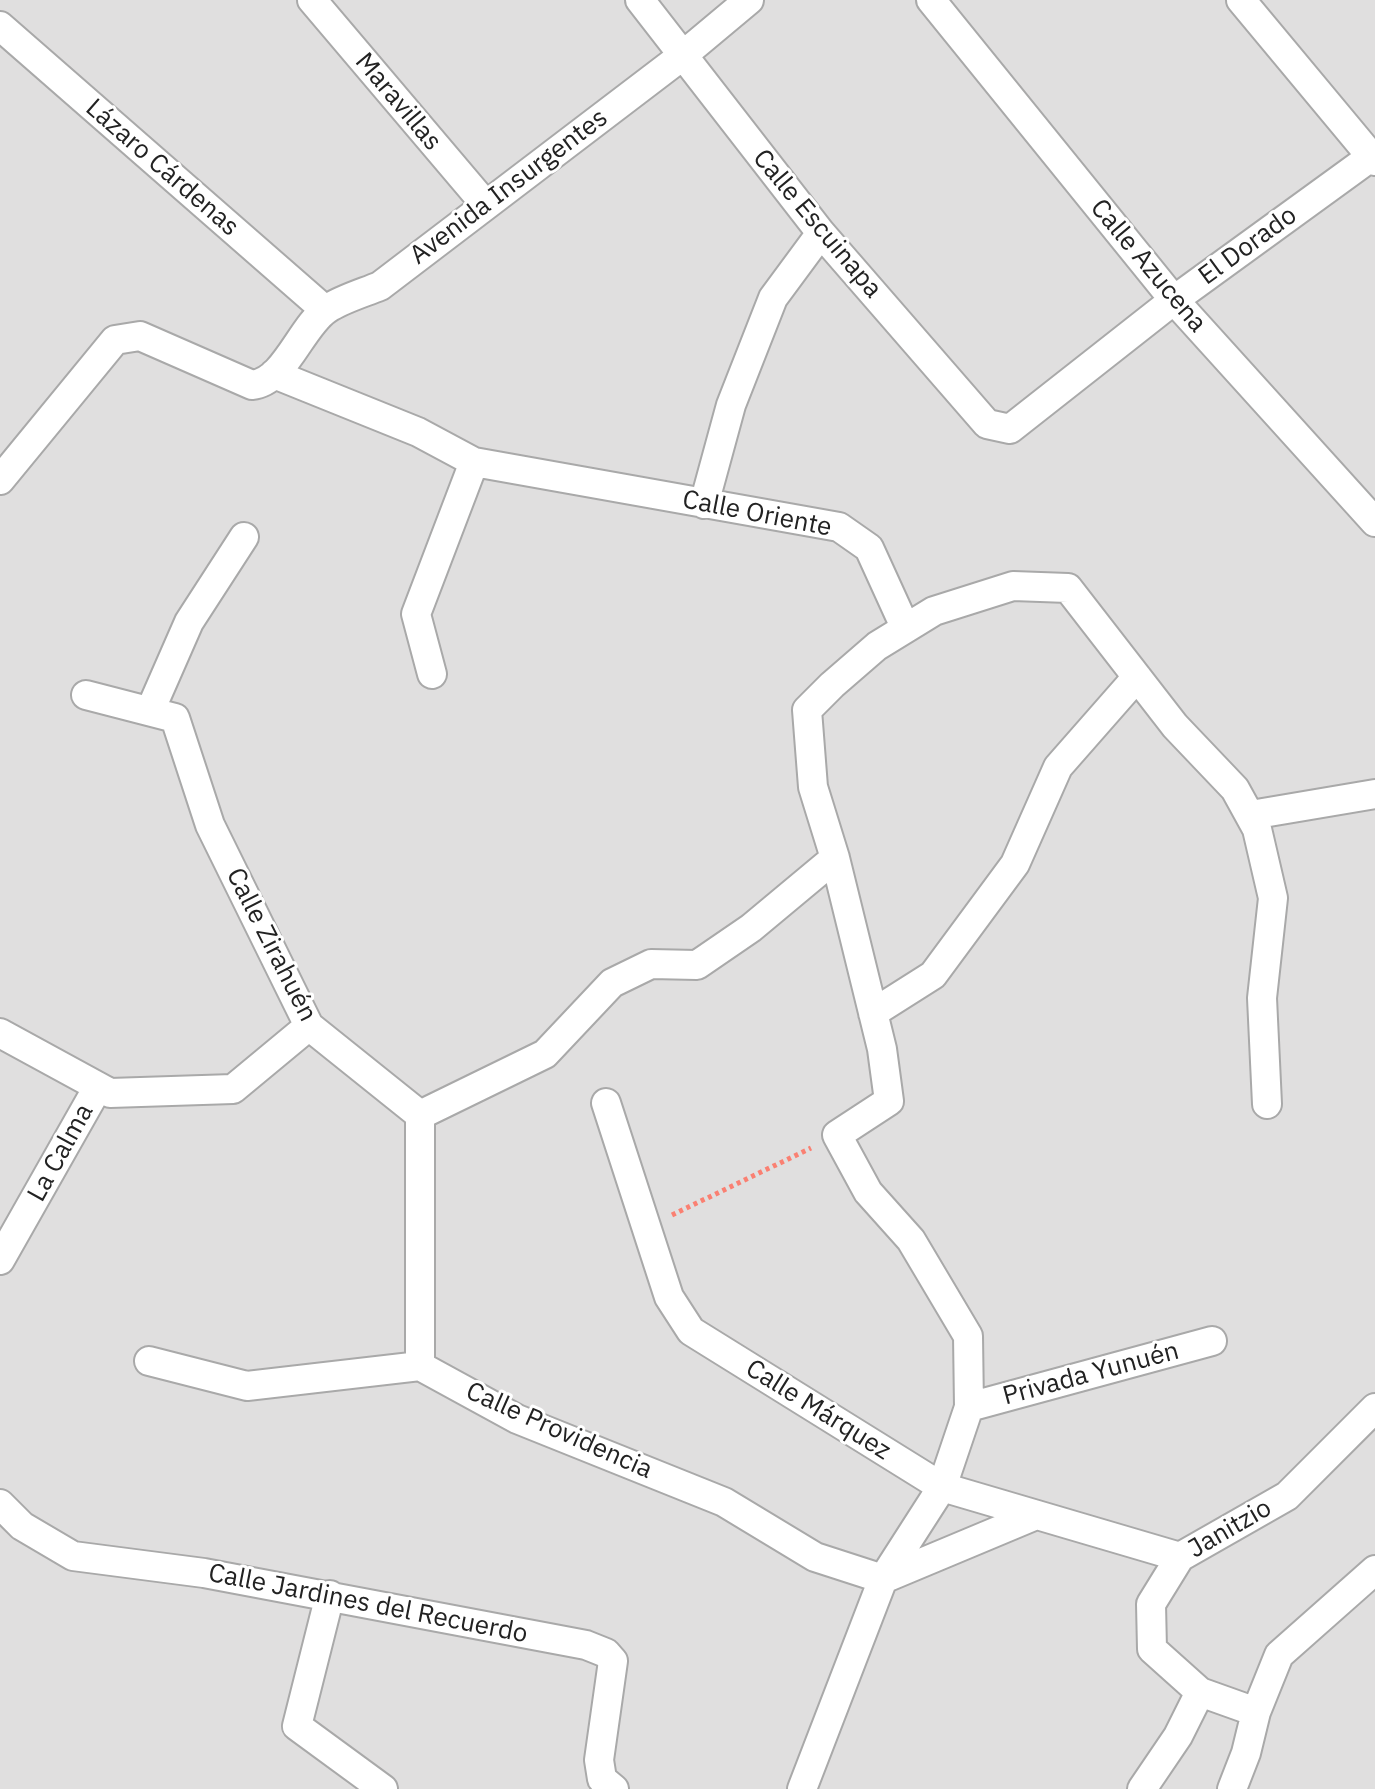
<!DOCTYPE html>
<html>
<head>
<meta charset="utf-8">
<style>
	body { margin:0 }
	canvas { display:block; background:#f2efe9 }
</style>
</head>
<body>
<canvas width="1375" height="1789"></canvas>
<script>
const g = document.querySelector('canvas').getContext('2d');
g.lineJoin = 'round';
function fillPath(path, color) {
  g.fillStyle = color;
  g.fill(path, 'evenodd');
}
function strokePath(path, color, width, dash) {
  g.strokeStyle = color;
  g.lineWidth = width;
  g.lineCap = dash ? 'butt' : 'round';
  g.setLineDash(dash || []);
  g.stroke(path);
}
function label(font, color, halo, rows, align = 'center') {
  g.font = font + ' "IBM Plex Sans",sans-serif';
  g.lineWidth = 6;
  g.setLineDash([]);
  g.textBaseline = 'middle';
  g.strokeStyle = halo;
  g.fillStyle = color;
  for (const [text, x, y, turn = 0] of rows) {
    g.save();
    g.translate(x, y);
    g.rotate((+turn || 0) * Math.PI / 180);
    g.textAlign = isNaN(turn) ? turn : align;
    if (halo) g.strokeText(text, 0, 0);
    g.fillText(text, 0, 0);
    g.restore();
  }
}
fillPath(new Path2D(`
	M0 0H1375V1789H0Z`), '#e0dfdf');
const street = new Path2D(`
	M312 0 485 204
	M640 0 821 233 987 424 1010 429 1174 300 1375 154
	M931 0 1174 300 1375 522
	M1241 0 1375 161
	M0 26 325 310
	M274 374 418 432 474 462 839 527 869 548 905 627
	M0 480 115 340 140 336 252 385C285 382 301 326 327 309 342 299 363 293 380 286L682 56 749 0
	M704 504 731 405 773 298 821 233
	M432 674 416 614 474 462
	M86 695 175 718 210 825 309 1026 420 1115
	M150 711 189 622 244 537
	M1251 815 1375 794
	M873 1013 933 975 1015 864 1058 767 1137 677
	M0 1033 110 1093 233 1089 309 1026
	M606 1103 669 1297 691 1331 942 1487 1180 1557
	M420 1115 545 1054 612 983 651 964 697 965 751 928 835 858
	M420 1115V1366
	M0 1260 98 1087
	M149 1361 247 1386 420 1366
	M420 1366 517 1419 724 1502 815 1557 883 1579 1036 1515
	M969 1407 1212 1341
	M0 1504 22 1526 73 1556 204 1573 586 1645 606 1653 613 1661 599 1760 602 1779 614 1789
	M330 1595 297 1726 383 1789
	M1256 1712 1200 1692 1152 1649 1151 1604 1180 1557 1287 1496 1375 1408
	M802 1789 883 1579 942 1487 969 1407 968 1336 911 1240 868 1192 837 1135 889 1101 882 1049 835 858 813 787 807 710 832 685 877 646 934 611 1013 586 1068 588 1175 726 1235 789 1257 829 1273 898 1262 998 1267 1104
	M1142 1789 1178 1736 1200 1692
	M1232 1789 1246 1753 1256 1712 1279 1655 1375 1570`);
strokePath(street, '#a9a9a9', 32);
strokePath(new Path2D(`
	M672 1215 811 1148`), '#fa8072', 5, [4, 4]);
strokePath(street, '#fff', 28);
label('26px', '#222', '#fff', [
	["Maravillas",398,102,50],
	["Lázaro Cárdenas",162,168,41],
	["Avenida Insurgentes",509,187,-37],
	["Calle Escuinapa",817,224,50],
	["El Dorado",1248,246,-36],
	["Calle Azucena",1148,266,50],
	["Calle Oriente",757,514,11],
	["Calle Zirahuén",271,945,63],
	["La Calma",61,1153,-61],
	["Privada Yunuén",1091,1374,-15],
	["Calle Márquez",818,1410,32],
	["Calle Providencia",559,1431,24],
	["Janitzio",1230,1529,-30],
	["Calle Jardines del Recuerdo",368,1604,11]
]);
</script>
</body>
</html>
